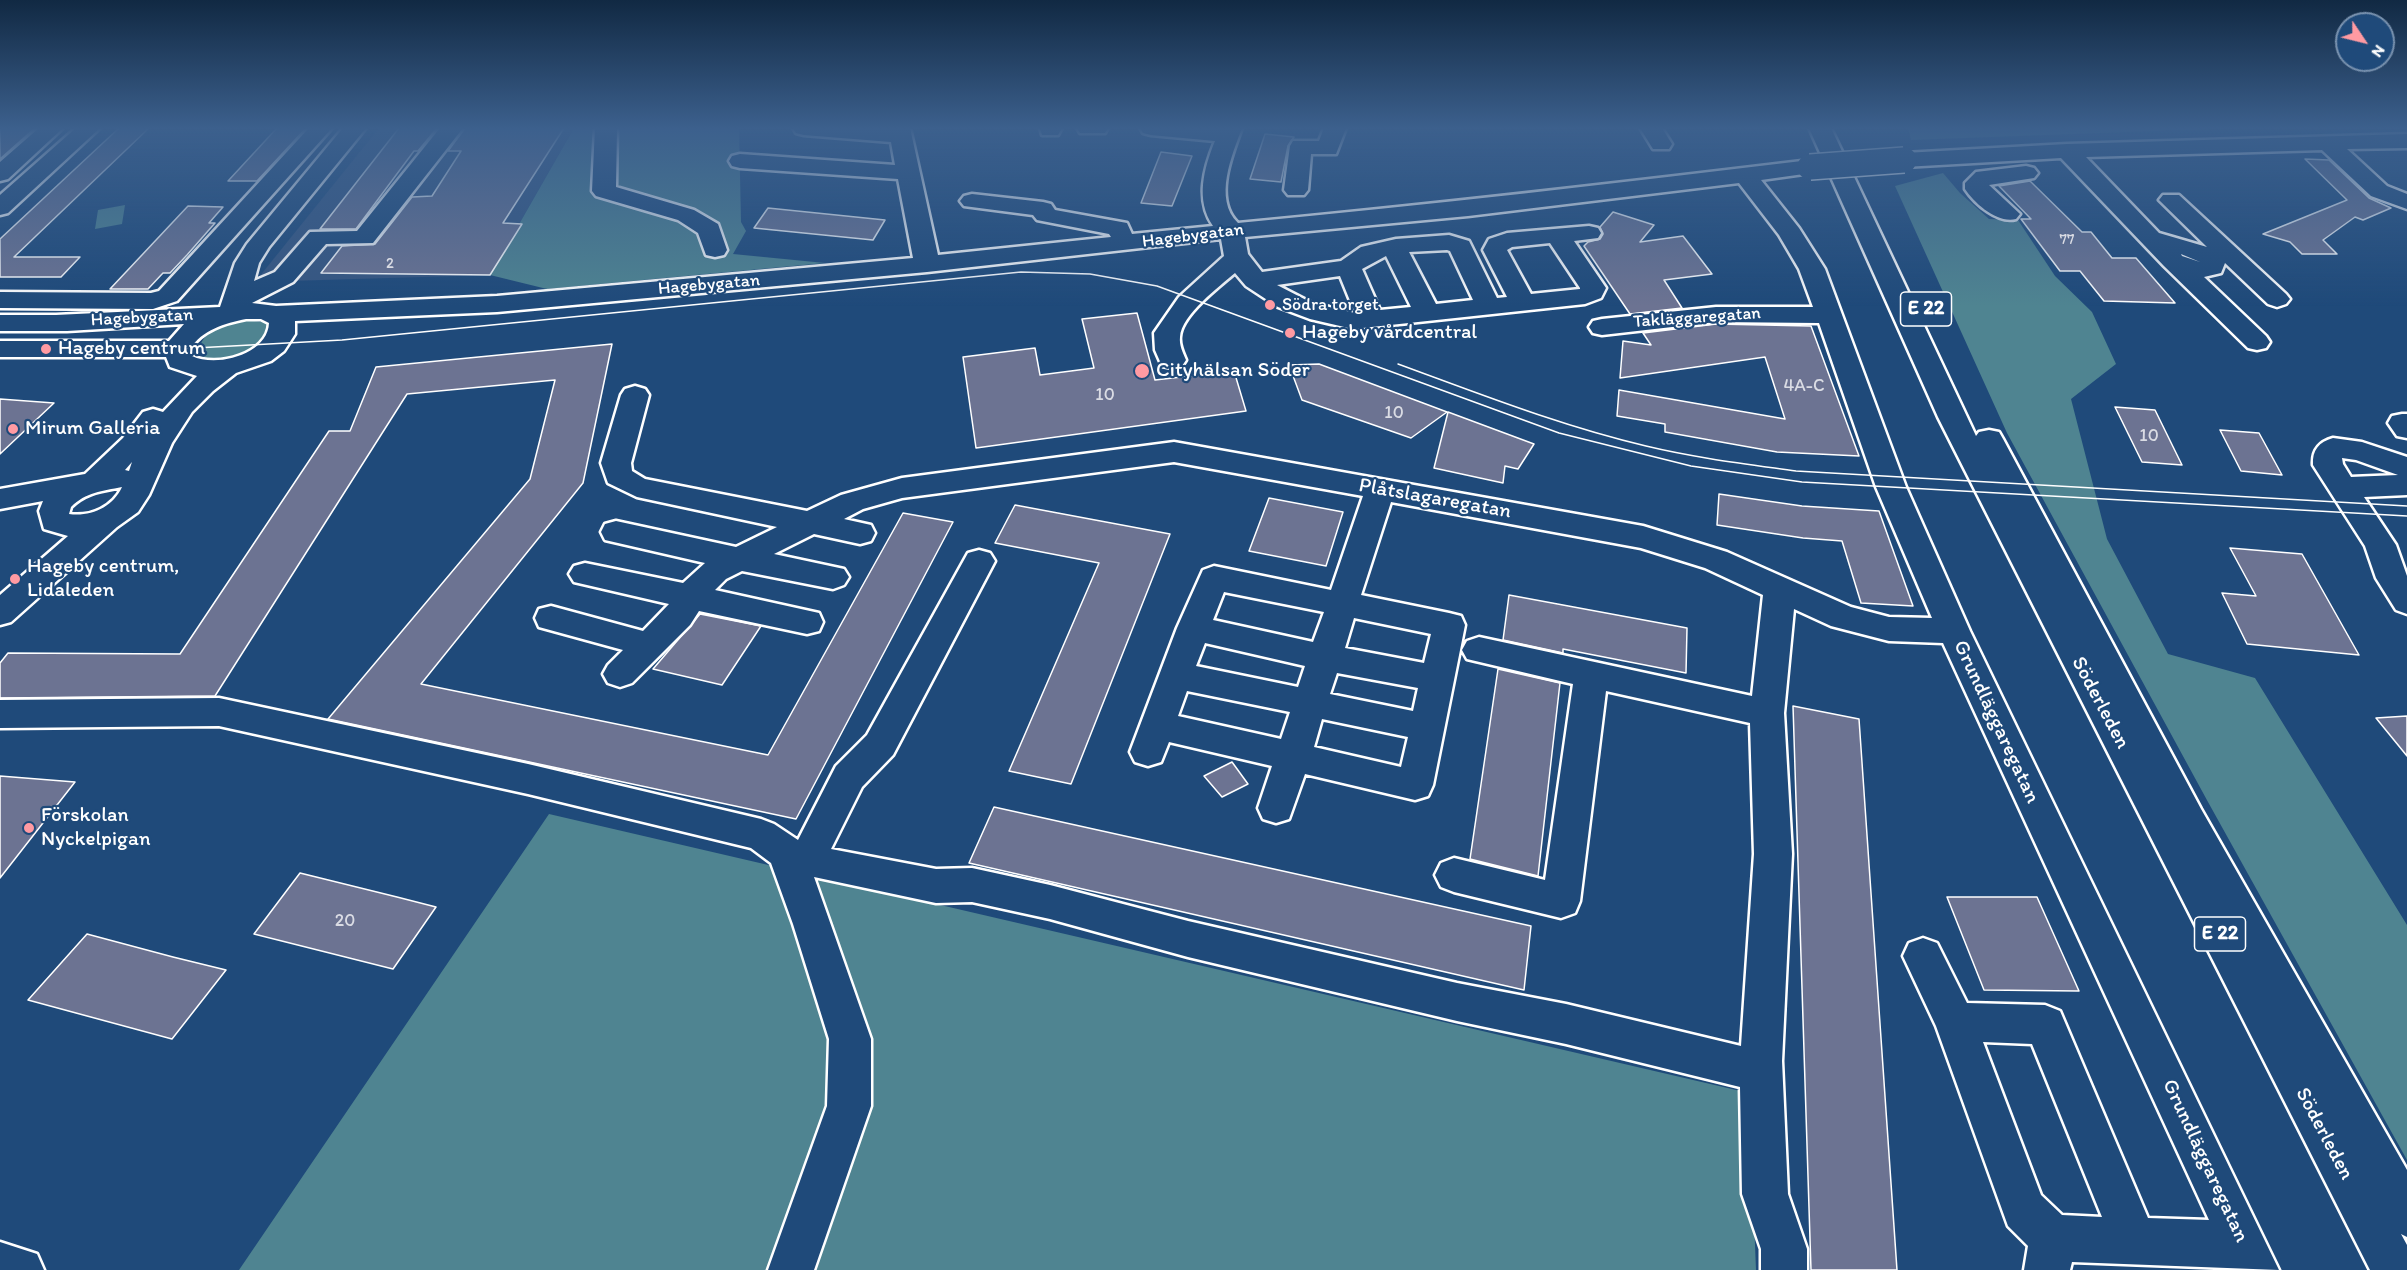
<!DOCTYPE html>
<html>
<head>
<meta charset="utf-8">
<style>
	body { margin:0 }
	#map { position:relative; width:2407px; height:1270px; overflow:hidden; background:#1f4a7a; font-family:Itim,sans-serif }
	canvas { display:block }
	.north { position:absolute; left:2335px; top:12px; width:60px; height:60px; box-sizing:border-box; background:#1f4a7a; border:2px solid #7992af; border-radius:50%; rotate:125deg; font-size:16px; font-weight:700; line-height:24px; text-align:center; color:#fff }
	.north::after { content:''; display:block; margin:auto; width:21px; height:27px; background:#ff9aa2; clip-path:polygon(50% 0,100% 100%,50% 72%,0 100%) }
</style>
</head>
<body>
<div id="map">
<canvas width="2407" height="1270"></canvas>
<div class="north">N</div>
</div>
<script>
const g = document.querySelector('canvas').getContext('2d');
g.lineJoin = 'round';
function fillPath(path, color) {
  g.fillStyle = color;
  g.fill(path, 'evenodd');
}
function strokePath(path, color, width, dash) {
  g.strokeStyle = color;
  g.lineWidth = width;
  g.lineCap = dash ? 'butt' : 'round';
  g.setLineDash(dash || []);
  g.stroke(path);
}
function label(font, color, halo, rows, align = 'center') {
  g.font = font + ' Itim,sans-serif';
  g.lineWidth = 4.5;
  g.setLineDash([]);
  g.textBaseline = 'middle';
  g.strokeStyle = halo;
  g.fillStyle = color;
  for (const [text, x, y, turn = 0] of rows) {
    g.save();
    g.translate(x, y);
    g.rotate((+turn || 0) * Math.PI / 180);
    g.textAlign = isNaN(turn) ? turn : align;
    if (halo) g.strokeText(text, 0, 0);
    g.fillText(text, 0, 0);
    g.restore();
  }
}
fillPath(new Path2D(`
	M379 128H574L490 275 255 282Z`), '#365681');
fillPath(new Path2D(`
	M574 128H739L741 222 746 231 733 254 825 263 547 289 490 275Z
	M1908 128H2238L1911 140Z
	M1943 173 1960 193 1989 219 2018 220 2055 276 2092 312 2116 364 2071 399 2107 539 2168 654 2255 678 2407 925V1160L2208 802 2007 433 1895 186Z
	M125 205 122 224 95 229 98 210Z
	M245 320 264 322 270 326 271 337C253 350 219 375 199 352 200 330 228 323 245 320Z
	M549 814 1749 1093 1756 1270H239Z`), '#4f8491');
const building = new Path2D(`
	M0 128H35L0 159Z
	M119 128H149L14 257H80L61 277H0V239Z
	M277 128H306L257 181H228Z
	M399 128H437L418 151H414L356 229H320Z
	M465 128H564L503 223 522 224 490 275 321 273 342 246 375 244 412 197 432 196 461 151H448Z
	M1265 134 1294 137 1288 146 1281 182 1250 179Z
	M1161 152 1192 156 1172 206 1141 203Z
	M2305 159 2329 160 2369 198 2391 208 2363 220 2355 217 2323 240 2337 254H2302L2290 242 2263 234 2347 200Z
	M2030 181 2082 232H2091L2112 258H2136L2175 303 2104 301 2080 271H2060L2021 219H2031L1999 186Z
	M188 206 223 207 209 223H215L187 255 170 273H163L148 289H110Z
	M768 208 885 220 873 240 754 228Z
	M1613 212 1654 225 1640 242 1683 236 1712 274 1664 280 1682 308 1630 314 1584 246 1588 242 1600 239 1603 234 1600 227Z
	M1137 313 1155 380 1234 371 1246 411 976 448 963 357 1035 348 1040 375 1094 368 1082 319Z
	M1716 324 1811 326 1859 456 1777 452 1665 432V424L1617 416 1619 390 1785 419 1765 357 1620 378 1623 341 1651 345 1643 333Z
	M612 344 583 483 421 684 768 755 903 513 953 522 796 819 328 719 530 479 555 380 407 394 215 696 0 698V663L8 653 180 654 329 431H350L376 367Z
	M1319 364 1447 412 1411 438 1302 400 1289 365Z
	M0 399 54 403 0 454Z
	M2115 407 2155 410 2182 465 2142 462Z
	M1448 412 1534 444 1518 469 1505 466 1503 483 1434 468Z
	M2220 430 2259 433 2282 475 2241 471Z
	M1719 494 1802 506 1879 511 1913 606 1861 603 1842 541 1803 538 1717 525Z
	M1269 498 1343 512 1326 566 1249 551Z
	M1015 505 1170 534 1071 784 1009 771 1099 563 995 543Z
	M2230 548 2302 554 2359 655 2247 644 2222 593 2256 596Z
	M1509 595 1687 628 1686 673 1563 649V653L1503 640Z
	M700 614 761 626 722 685 653 669Z
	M1498 669 1560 683 1538 876 1470 859Z
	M1793 706 1859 719 1897 1270H1811Z
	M2407 716V756L2376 718Z
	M1232 762 1248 784 1222 797 1204 776Z
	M0 776 75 782 0 878Z
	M994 807 1531 926 1524 990 969 863Z
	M300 873 397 897 436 907 393 969 254 934Z
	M1947 897H2037L2079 991 1984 990Z
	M87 934 173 957 226 970 172 1039 28 1000Z`);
fillPath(building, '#6c7392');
strokePath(building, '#fff', 1.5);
const minor = new Path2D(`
	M39 128H63L8 179 0 181V162Z
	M76 128H100L8 213 0 215V195Z
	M309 128H332L177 301 153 309 0 308V292L151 293 159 291Z
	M343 128H366L269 247 259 263 254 281 275 272 310 232 357 231 440 128H463L373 243 326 244 293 282 252 303 276 306 497 296 913 258 898 179 740 168 732 166 729 161 732 156 740 154 895 165 891 142 804 135 796 133 793 128H910L938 255 1111 237 1109 234 1037 220 1033 215 964 206 960 201 964 196 972 194 1043 202 1051 204 1055 210 1127 223 1132 234 1213 226C1195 200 1204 168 1215 141L1151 135 1143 133 1140 128H1242C1232 155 1213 199 1238 223 1429 205 1620 183 1810 160L1818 162 1821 167 1818 172 1761 180 1799 228 1825 269 1906 487 1970 631 2279 1270 2072 1262 2070 1270H2024L2028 1246 2008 1226 1936 1026 1903 956 1909 943 1923 938 1937 943 1967 1003 2045 1005 2060 1011 2148 1218 2209 1220 1943 643 1889 641 1831 626 1794 609 1784 713 1792 854 1782 1061 1788 1194 1807 1249V1270H1761V1249L1742 1194 1740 1087 1566 1044 1457 1021 1188 957 1050 919 972 902 936 903 814 877 871 1039V1106L814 1270H768L827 1106 829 1039 793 924 771 863 751 848 528 794 219 726 0 728V700L219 698 528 764 761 819 774 824 798 840 836 766 867 735 968 553 979 550 990 553 995 561 893 755 862 787 831 849 936 869 972 868 1050 885 1188 921 1457 983 1566 1004 1741 1046 1754 854 1750 723 1606 691 1580 901 1575 913 1561 918 1454 892 1441 887 1435 875 1441 863 1454 858 1545 880 1573 684 1467 659 1462 650 1467 641 1479 637 1752 696 1763 595 1705 568 1641 548 1391 502 1361 595 1449 613 1461 616 1465 625 1433 785 1428 796 1415 800 1305 774 1289 819 1276 823 1263 819 1258 808 1272 766 1169 742 1161 762 1148 766 1135 762 1130 752 1177 628 1203 570 1214 566 1331 590 1363 496 1174 462 902 498 863 509 844 519 871 525 875 533 871 541 860 544 814 534 774 554 844 569 849 577 844 585 833 589 742 571 726 579 715 590 819 613 823 622 819 631 807 634 699 611 690 625 632 683 620 687 608 683 603 674 608 665 623 650 539 627 535 618 539 609 551 606 643 631 669 604 574 582 569 574 574 566 585 563 683 583 705 563 605 540 601 532 605 524 616 521 736 547 777 527 637 497 608 483 601 463 621 395 625 389 635 386 645 389 649 395 631 463 632 471 645 479 807 511 841 495 902 478 1174 442 1643 526 1727 552 1851 607 1889 617 1932 618 1876 487 1819 323 1716 322 1602 335 1593 333 1589 327 1593 321 1602 319 1716 307H1813L1799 269 1779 235 1739 183 1468 216 1245 237 1248 254 1262 272 1341 261 1361 247 1396 239 1449 235 1469 241 1497 298 1507 297 1483 250 1489 239 1507 233 1589 226 1598 228 1601 233 1598 238 1574 241 1606 288 1601 298 1585 304 1353 329 1310 319 1278 307 1246 286 1235 273C1220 286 1181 315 1180 337 1179 345 1183 353 1186 360L1182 366 1172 368 1162 366 1155 350 1154 333 1179 297 1224 256 1221 239 927 272 497 312 295 321V334L284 351 271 361 236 373 213 391 192 412 172 443 149 495 138 512 117 527 11 622 0 625V595L68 536 44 529 39 511 43 501 0 509V489L85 474 123 438 143 412 153 409 163 412 197 376 170 367 166 357H0V341H169L184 324 67 331H0V315H56L220 307 235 263 247 244ZM1550 243 1580 288V289L1531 294 1507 250 1512 247ZM1447 250 1450 251 1473 300 1436 304 1409 252ZM1386 256 1411 307 1380 310 1362 269ZM1340 276 1355 313 1312 303 1277 285ZM246 319H261L269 323C268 354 217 368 192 356L190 349C202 330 225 323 246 319ZM132 462 129 471 125 470ZM122 487C113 507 91 517 69 514L71 507C86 492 102 491 122 487ZM1224 592 1324 612 1313 642 1213 620ZM1354 618 1431 634 1424 663 1345 648ZM1205 643 1305 666 1298 687 1196 666ZM1337 673 1418 688 1413 711 1330 694ZM1187 691 1290 712 1281 739 1178 716ZM1322 719 1408 737 1401 767 1314 747ZM1983 1042 2032 1044 2102 1217 2062 1215 2041 1195Z
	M595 128H617L616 187 694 210 718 224 727 250 724 255 715 257 706 255 698 233 678 220 596 196 592 191Z
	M1040 128H1062L1058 135H1042Z
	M1077 128H1108L1105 133H1080Z
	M1324 128H1346L1336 154H1311L1308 190 1304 195H1288L1284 190 1290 146 1293 141H1319Z
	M1640 128H1662L1672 144 1669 149H1653Z
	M2407 134V148L2347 149 2387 186 2407 194V209L2371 196 2322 150 2086 157 2159 233 2207 247 2159 200 2163 195H2179L2286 294 2290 299 2286 304 2277 307 2268 304 2225 263 2221 273 2204 277 2266 336 2270 342 2266 348 2257 350 2248 348 2164 266 2061 158 1904 167 1896 165 1893 160 1896 155 1904 153 2067 144ZM2181 254 2200 262 2182 256Z
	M2026 166 2034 168 2038 173 2034 178 1989 185 2020 214 2016 219C1998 224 1975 204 1965 189V183L1976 172Z
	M2402 414H2407V438L2397 436 2388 423 2392 416Z
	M2333 438 2362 442 2407 457V495L2364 497 2396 545 2407 576V614L2396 610 2376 578 2365 546 2313 465C2312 450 2319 442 2333 438ZM2342 458 2356 460 2398 475 2351 477 2343 464Z
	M0 1242 37 1254 44 1270H0Z`);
const highway = new Path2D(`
	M1809 128H1831L1976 436 1979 432 1989 430 1999 432 2003 439 2201 809 2407 1170V1237L2401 1234 2407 1245V1270H2370L1938 417Z`);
strokePath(minor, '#fff', 5);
strokePath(highway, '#fff', 5);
fillPath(minor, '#1f4a7a');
fillPath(highway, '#1f4a7a');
strokePath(new Path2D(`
	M177 349 342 340 1021 272 1090 274 1157 286 1559 433 1691 466 1802 482 2407 516
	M1398 364C1480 394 1561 426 1646 446 1696 458 1746 464 1796 471L2407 506`), '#fff', 1.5);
const minorBridge = new Path2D(`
	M1810 167 1904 160`);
strokePath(minorBridge, '#fff', 28, []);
strokePath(minorBridge, '#1f4a7a', 25);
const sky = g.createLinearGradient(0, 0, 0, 306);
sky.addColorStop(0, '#112943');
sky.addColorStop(0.42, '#3c608d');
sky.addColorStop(1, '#3c608d00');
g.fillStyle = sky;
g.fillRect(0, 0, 2407, 306);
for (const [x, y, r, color] of [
	[1270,305,6,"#ff9aa2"],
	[1290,333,6,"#ff9aa2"],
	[46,349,6,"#ff9aa2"],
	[1142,371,8,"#ff9aa2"],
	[13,429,6,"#ff9aa2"],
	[15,579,6,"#ff9aa2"],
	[29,828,6,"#ff9aa2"]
]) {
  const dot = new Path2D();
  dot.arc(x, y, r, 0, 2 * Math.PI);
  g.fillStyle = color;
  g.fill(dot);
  strokePath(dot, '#1f4a7a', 2);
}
label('15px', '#dadce4', null, [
	["77",2067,240],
	["2",390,264]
]);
label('18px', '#fff', '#1f4a7a', [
	["Hagebygatan",1193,236,-7],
	["Hagebygatan",709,285,-5],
	["Hagebygatan",142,318,-3],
	["Takläggaregatan",1697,318,-4]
]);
label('18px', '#fff', '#1f4a7a', [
	["Södra torget",1282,305]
], 'left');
label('18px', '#dadce4', null, [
	["4A-C",1804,386],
	["10",1105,395],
	["10",1394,413],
	["10",2149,436],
	["20",345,921]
]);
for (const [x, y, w] of [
	[1926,309,51],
	[2220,934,51]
]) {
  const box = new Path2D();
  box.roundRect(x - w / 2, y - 17, w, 34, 4.5);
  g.fillStyle = '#1f4a7a';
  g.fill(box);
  strokePath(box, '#fff', 1.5);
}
label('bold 20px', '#fff', null, [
	["E 22",1926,309],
	["E 22",2220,934]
]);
label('21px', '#fff', '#1f4a7a', [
	["Hageby vårdcentral",1302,333],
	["Hageby centrum",58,349],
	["Cityhälsan Söder",1156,371],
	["Mirum Galleria",25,429],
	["Hageby centrum,",27,567],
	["Lidaleden",27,591],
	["Förskolan",41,816],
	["Nyckelpigan",41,840]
], 'left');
label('21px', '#fff', '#1f4a7a', [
	["Plåtslagaregatan",1435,499,10],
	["Söderleden",2100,703,62],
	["Grundläggaregatan",1996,722,65],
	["Söderleden",2324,1134,62],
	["Grundläggaregatan",2205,1161,65]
]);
</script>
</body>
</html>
